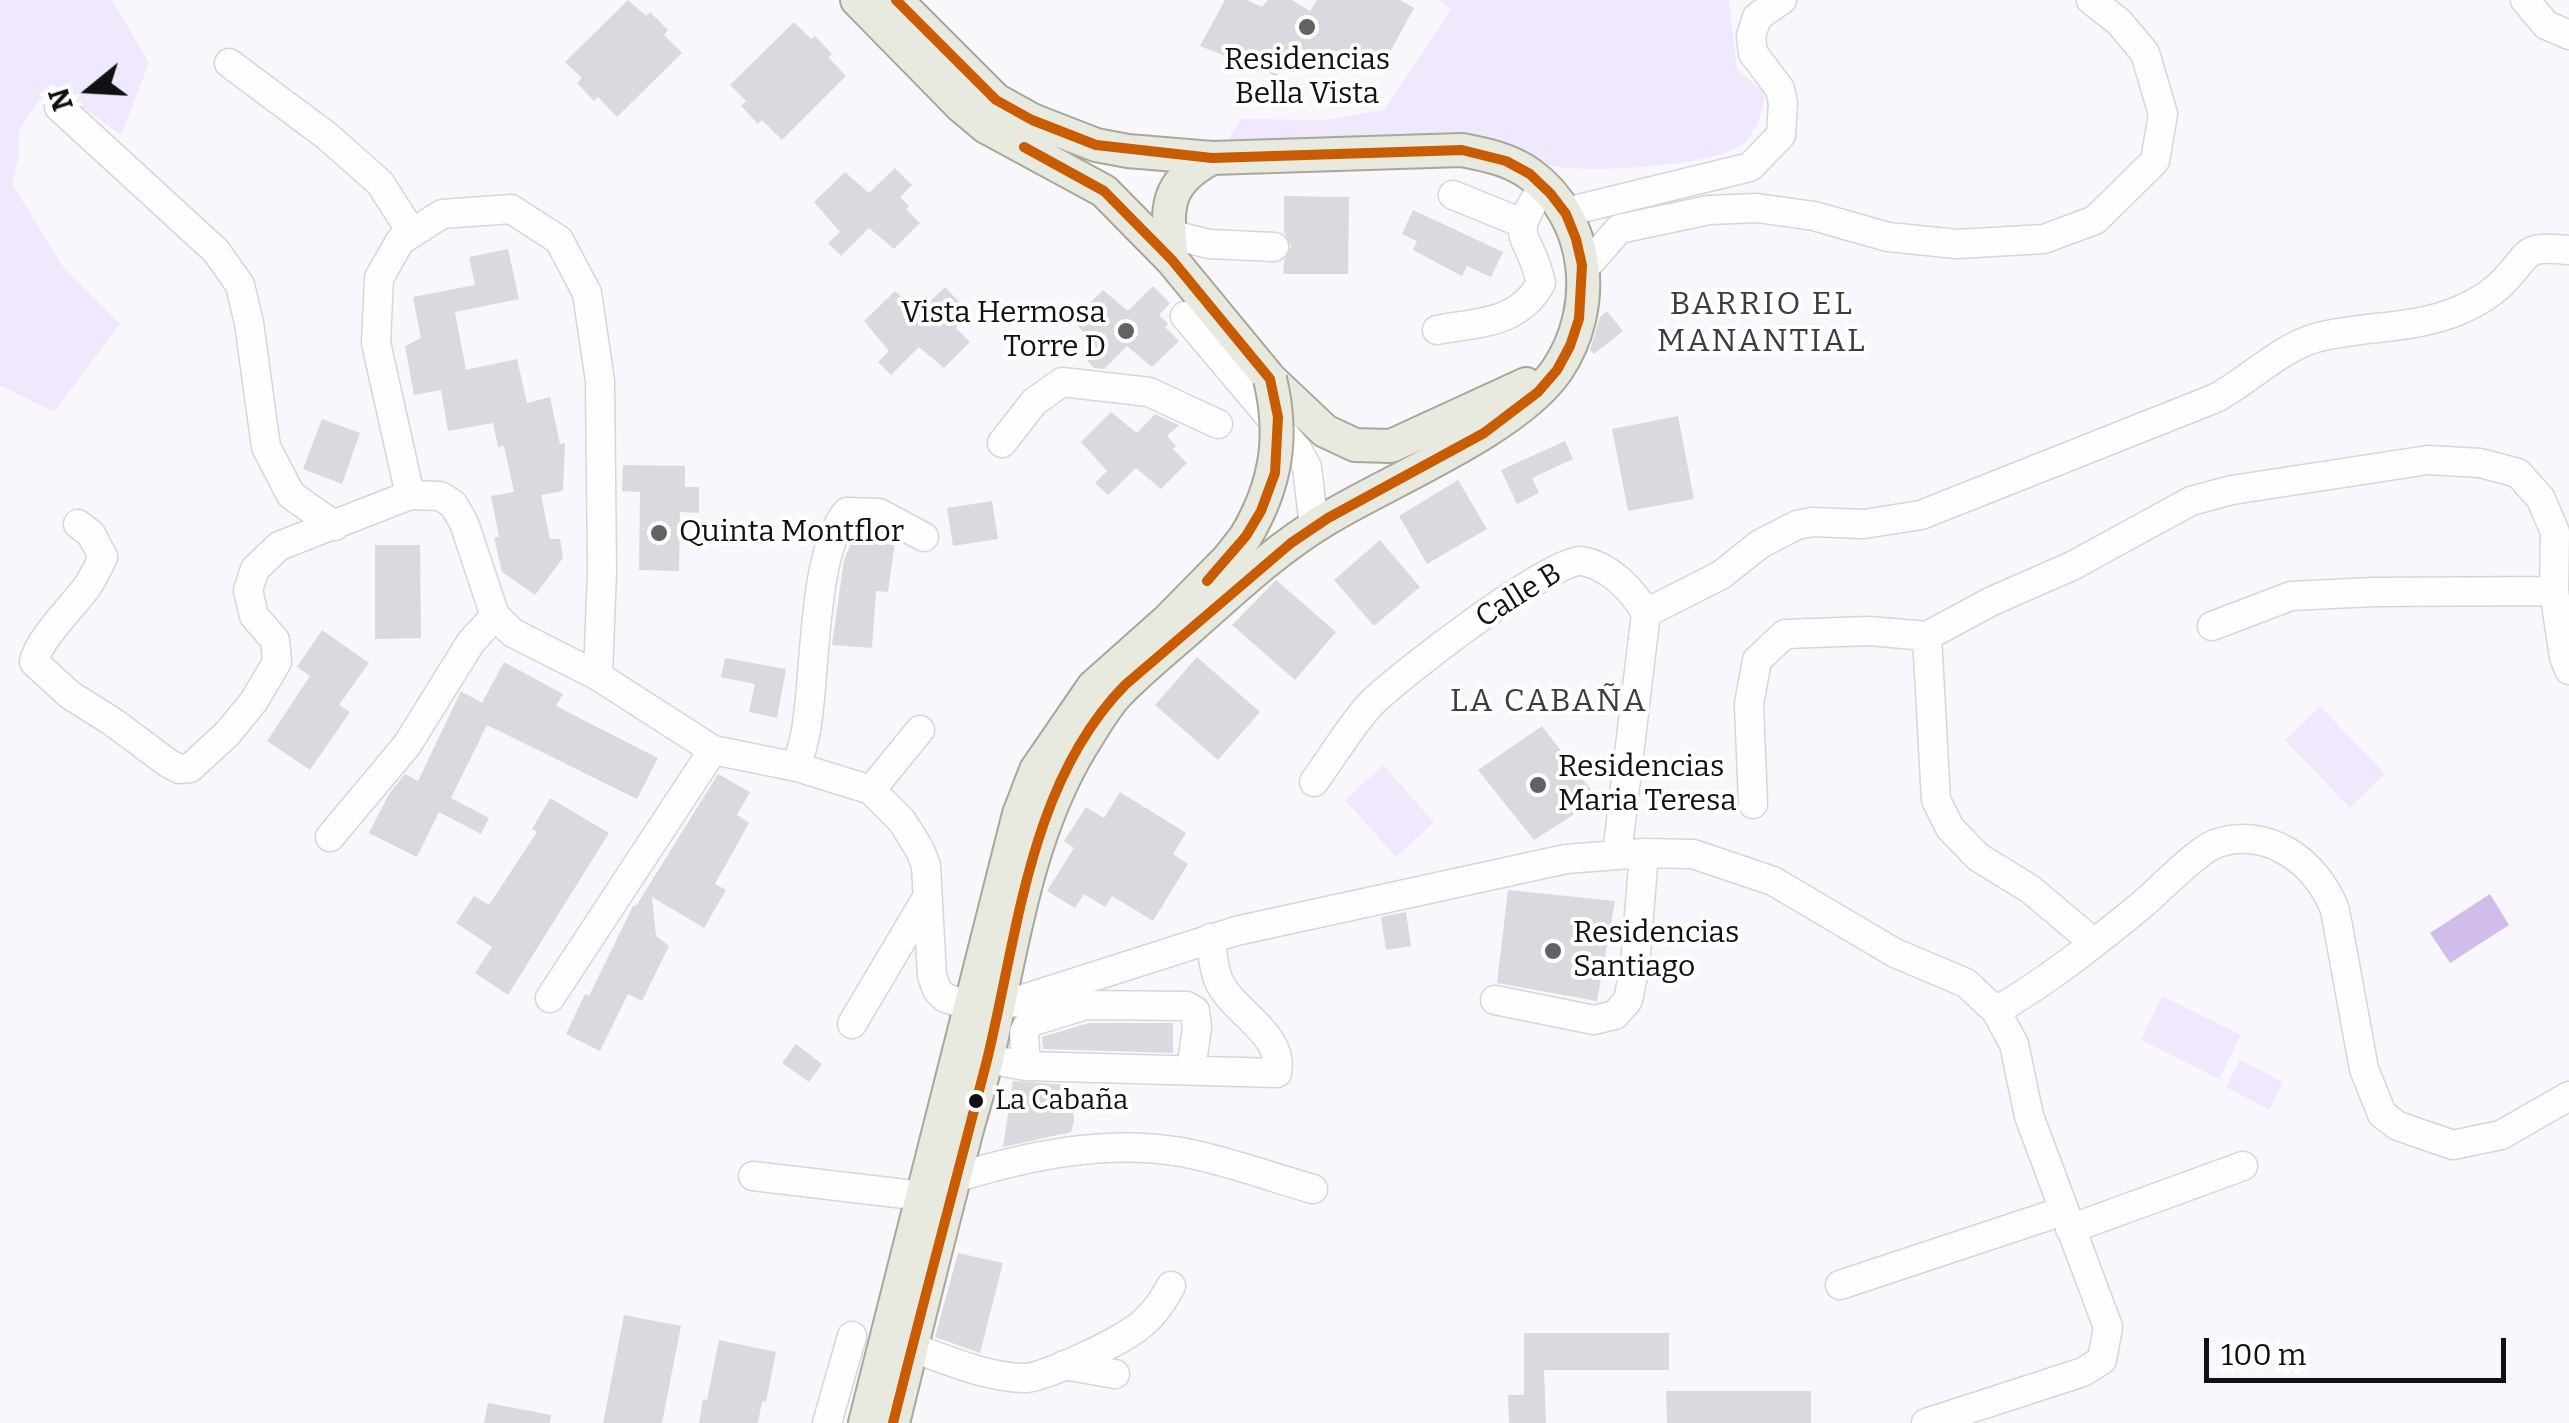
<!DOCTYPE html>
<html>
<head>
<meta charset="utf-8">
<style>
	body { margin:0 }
	#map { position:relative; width:2569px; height:1423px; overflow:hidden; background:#f9f7fc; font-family:Bitter,serif }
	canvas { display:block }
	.north { position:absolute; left:40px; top:40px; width:100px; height:100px; -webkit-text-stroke:8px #fff; paint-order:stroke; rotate:252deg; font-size:28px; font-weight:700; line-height:40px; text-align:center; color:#111013 }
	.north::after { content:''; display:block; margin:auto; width:35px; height:45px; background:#111013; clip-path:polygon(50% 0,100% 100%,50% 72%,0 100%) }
	.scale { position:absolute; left:2204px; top:1338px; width:302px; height:45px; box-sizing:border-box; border:5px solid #111013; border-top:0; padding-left:12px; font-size:30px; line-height:35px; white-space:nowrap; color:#111013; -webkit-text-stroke:8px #fff; paint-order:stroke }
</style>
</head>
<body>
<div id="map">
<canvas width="2569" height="1423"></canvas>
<div class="north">N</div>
<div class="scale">100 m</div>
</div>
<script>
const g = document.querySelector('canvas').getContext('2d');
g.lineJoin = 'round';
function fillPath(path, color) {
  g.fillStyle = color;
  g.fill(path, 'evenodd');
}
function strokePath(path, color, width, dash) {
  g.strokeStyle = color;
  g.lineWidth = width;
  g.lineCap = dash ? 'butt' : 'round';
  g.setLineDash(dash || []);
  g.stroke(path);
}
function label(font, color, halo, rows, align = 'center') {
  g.font = font + ' Bitter,serif';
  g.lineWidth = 8;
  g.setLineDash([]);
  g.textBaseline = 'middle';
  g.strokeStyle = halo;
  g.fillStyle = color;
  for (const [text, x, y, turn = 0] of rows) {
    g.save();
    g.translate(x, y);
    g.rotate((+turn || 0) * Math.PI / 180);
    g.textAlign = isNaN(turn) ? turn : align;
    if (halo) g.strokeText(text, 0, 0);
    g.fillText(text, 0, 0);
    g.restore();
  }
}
fillPath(new Path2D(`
	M0 0H112L149 63 121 135 51 84 19 130V155L12 184 62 265 120 324 54 412 0 385Z
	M1438 0H1729L1737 69 1765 93C1762 113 1759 127 1745 142 1720 166 1605 171 1570 168 1557 168 1544 163 1532 160L1225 147 1240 119 1326 120 1384 110 1451 10Z
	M2320 706 2385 774 2350 808 2285 740Z
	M1383 765 1434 822 1396 857 1345 800Z
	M2162 996 2241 1035 2219 1079 2141 1040Z
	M2240 1060 2283 1082 2269 1110 2226 1087Z`), '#f0e8fd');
fillPath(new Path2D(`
	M2490 894 2509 925 2450 963 2430 933Z`), '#d0bdea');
fillPath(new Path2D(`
	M628 0 646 16 650 12 668 30 664 35 682 53 617 117 598 97 594 101 577 83 582 78 565 62Z
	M1225 0H1247L1262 7 1268 0H1292L1310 11 1317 0H1400L1414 8 1379 72 1334 50 1327 62 1292 44 1276 76 1200 46Z
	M794 22 811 39 815 36 832 54 828 57 846 76 782 140 762 120 758 124 741 106 746 101 730 85Z
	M895 168 912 185 900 197 909 206 906 209 920 223 894 249 869 228 841 256 828 243 840 232 814 202 845 172 869 193Z
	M1284 196 1349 197 1348 274H1283L1284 261 1291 247 1284 233Z
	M1413 210 1503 252 1491 277 1467 266 1462 276 1413 250 1417 241 1402 234Z
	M508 249 519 299 455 312 466 370 517 359 527 403 550 397 560 444 565 443 563 491 541 495 550 539H560L563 558 535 595 502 572 494 537H499L491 496 514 492 504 446 498 447 493 423 448 431 441 390 414 395 405 346 421 338 413 297 475 285 469 257Z
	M1153 286 1170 303 1159 315 1168 324 1165 327 1179 341 1152 367 1127 346 1104 369 1094 368 1087 361 1098 350 1073 320 1103 290 1128 311Z
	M945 287 962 305 950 316 959 325 956 328 970 342 944 368 919 347 891 375 878 362 889 351 864 321 895 291 919 312Z
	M1607 311 1623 331 1594 354 1590 350 1600 317Z
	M1111 412 1137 433 1155 414 1179 425 1167 436 1176 446 1173 449 1187 463 1161 489 1136 468 1108 495 1095 483 1107 471 1081 442Z
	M1678 416 1694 499 1628 511 1612 429Z
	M322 419 360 433 342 484 303 469Z
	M1565 441 1573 459 1532 478 1539 493 1517 504 1501 470Z
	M623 465 685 466V487H699V513L680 512 679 571 639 570 640 492 622 491Z
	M1458 480 1487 529 1427 564 1399 516Z
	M992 501 998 539 953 546 947 508Z
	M857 530H874L895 542 888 592 876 591 872 648 832 645 844 560Z
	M1380 540 1420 587 1374 626 1334 580Z
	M375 545H420L421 638 375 639Z
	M1276 580 1336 632 1295 680 1232 625Z
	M322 630 369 663 339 705 350 712 310 770 267 741 310 676 297 667Z
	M1197 657 1260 712 1218 760 1155 705Z
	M725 658 786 669 777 718 749 712 755 684 721 677Z
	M504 662 563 694 556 706 658 758 637 799 487 725 451 798 489 818 481 834 439 812 417 857 369 833 389 794 405 774 418 781 461 691 482 703Z
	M1542 726 1598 799 1534 840 1478 770Z
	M718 774 750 792 737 815 749 823 715 884 726 890 704 928 652 897 656 936 669 946 642 1001 628 994 600 1051 566 1034 585 994 589 996 633 906H636Z
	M1120 792 1186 833 1173 854 1188 864 1153 921 1112 896 1105 907 1084 894 1075 908 1047 891 1074 848 1064 841 1086 807 1104 818Z
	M550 798 609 833 508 995 475 973 492 947 456 923 474 896 489 905 537 832 532 829Z
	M1508 890 1615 901 1597 1001 1497 983Z
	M1406 912 1411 946 1386 950 1381 917Z
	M1089 1023H1173V1053L1043 1049 1042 1037Z
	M796 1044 822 1064 809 1082 782 1063Z
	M1013 1081 1071 1085 1074 1121 1071 1132 1003 1147Z
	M958 1253 1003 1263 980 1353 935 1337Z
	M624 1315 681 1326 662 1423H603Z
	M1524 1333H1669V1370H1544L1546 1423H1509L1508 1395H1524Z
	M719 1340 776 1352 766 1402 762 1401 758 1423H699L703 1399 707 1400Z
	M1666 1391H1811V1423H1667Z
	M488 1403 551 1415 550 1423H484Z`), '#dad9dd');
const minor = new Path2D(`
	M2525 0 2546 25 2569 35
	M229 63 327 136 380 183 412 233
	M59 107 216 251 240 285 249 323 266 447 291 495 335 526
	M1453 195 1522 223
	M1566 212 1750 167 1781 135 1783 103 1780 89 1753 53 1751 36 1757 17 1782 0
	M1169 234 1209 244 1274 247
	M1583 270 1619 229 1709 210 1757 208 1814 216 1888 237 1957 244 2044 239 2095 220 2155 161 2163 114 2145 53 2119 22 2091 0
	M1185 316 1297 449 1307 467 1314 527
	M1437 330C1479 322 1519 324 1541 283 1528 227 1506 243 1544 185
	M1002 443 1034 402 1062 382 1149 392 1218 424
	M410 495 376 343 379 278 400 241 442 214 511 209 559 240 587 293 600 381 602 571 598 676
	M78 524 91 534 103 557C98 568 93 578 87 587 72 607 38 640 34 662L70 695 113 722 168 763 179 769 190 768 227 734 254 701 277 662 275 640 254 616 248 590 255 569 279 546 410 495 440 496 453 504 464 523 495 616 513 633 598 676 713 750 797 767 871 790 902 821 920 850 926 866 932 976 937 990 945 998 973 1006 998 1007 1236 931 1566 859 1644 853 1693 854 1773 881 1895 953 1966 983 1996 1011C2047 981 2093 945 2138 908 2157 893 2196 851 2215 844 2267 825 2317 862 2335 910L2364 1069 2382 1114 2398 1126 2453 1145 2501 1135 2569 1096
	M1646 613 1721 575 1760 544 1797 525 1812 522 1864 524 1921 515 2216 398C2249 380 2279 349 2315 338 2363 325 2414 330 2460 310 2476 303 2493 293 2505 280 2533 250 2522 246 2569 250
	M2212 626 2291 596 2373 592 2554 591
	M1927 636 1936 800 1950 828 1978 857 2030 889 2093 942
	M797 767C800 755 804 742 806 730 816 675 812 552 847 512L879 513 924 537
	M1314 782C1332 757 1348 730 1368 707 1391 681 1553 557 1582 561 1610 566 1632 590 1646 613L1617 854
	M871 790 920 730
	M1753 804 1749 704 1757 660 1785 634 1869 631 1927 636 1992 601 2072 566 2191 501 2232 490 2428 460 2480 463 2518 473 2541 499 2555 532 2554 591 2564 657 2569 670
	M330 837 407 745 471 642 495 616
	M550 998 713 750
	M1495 1000 1594 1020 1615 1015 1628 1000 1635 966 1644 853
	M852 1024 925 901
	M987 1059 1026 1066 1277 1073C1285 1033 1231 1012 1218 979 1213 967 1213 951 1210 938
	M1026 1066 1024 1032 1030 1022 1086 1005 1187 1006 1195 1011 1197 1028 1191 1069
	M753 1176 922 1196
	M955 1178C1027 1156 1105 1139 1181 1152 1226 1160 1270 1177 1313 1189
	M2070 1229 2243 1166
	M1840 1285 2063 1211
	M911 1347C947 1360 985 1377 1024 1378 1043 1379 1128 1338 1143 1323 1156 1312 1163 1300 1171 1286
	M1064 1365 1115 1374
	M827 1423 852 1336
	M1926 1423 2083 1372 2102 1360 2108 1327 2029 1116 2014 1044 1996 1011`);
const major = new Path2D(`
	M857 0 961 106 986 127 1104 191 1172 260 1270 379 1325 431 1355 445 1391 446 1526 384
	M1172 260C1167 211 1162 184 1212 158
	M865 1423 1019 814 1036 770 1093 687 1167 621 1228 559 1246 536
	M893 1423C916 1329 939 1234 964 1141 971 1112 981 1084 988 1055 1011 953 1026 838 1081 747 1092 730 1103 709 1117 694 1139 671 1165 650 1189 629 1234 589 1276 549 1328 518 1391 480 1517 429 1557 370 1599 308 1591 218 1530 174 1509 159 1487 155 1462 150L1212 158 1128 151 1096 145 1032 120 996 100 896 0`);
strokePath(minor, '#d6d5d9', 31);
strokePath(major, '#a8a799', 36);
strokePath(minor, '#fefeff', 28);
strokePath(major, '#e8e9df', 32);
const majorBridge = new Path2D(`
	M1246 536C1276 485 1284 437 1270 379`);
strokePath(majorBridge, '#a8a799', 36, []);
strokePath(majorBridge, '#e8e9df', 32);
strokePath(new Path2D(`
	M1024 147 1104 191 1172 260 1270 379 1278 417 1275 473 1261 511 1246 536 1207 581
	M893 1423C923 1302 956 1181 987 1060 1018 934 1029 783 1125 685L1291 543 1328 518 1484 433 1538 392 1557 370 1570 346 1579 319 1582 265 1576 239 1566 214 1550 193 1530 174 1506 161 1462 150 1212 158 1096 145 1032 120 996 100 896 0`), '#c95b00', 10);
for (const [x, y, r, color] of [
	[1307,27,10,"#626165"],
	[1126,331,10,"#626165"],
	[659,533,10,"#626165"],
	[1538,785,10,"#626165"],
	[1553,951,10,"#626165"],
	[976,1101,9,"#111013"]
]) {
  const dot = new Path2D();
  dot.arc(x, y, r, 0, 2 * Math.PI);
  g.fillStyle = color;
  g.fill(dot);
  strokePath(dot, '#fff', 4);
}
label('28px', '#111013', '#fff', [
	["La Cabaña",995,1101]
], 'left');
label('30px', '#111013', '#fff', [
	["Residencias",1307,61,"center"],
	["Bella Vista",1307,95,"center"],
	["Vista Hermosa",1106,314,"right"],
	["Torre D",1106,348,"right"],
	["Quinta Montflor",679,533],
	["Residencias",1558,768],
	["Maria Teresa",1558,802],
	["Residencias",1573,934],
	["Santiago",1573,968]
], 'left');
label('30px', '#111013', '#fff', [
	["Calle B",1519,596,-32]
]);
g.letterSpacing = '2.5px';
label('32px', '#3e3c43', '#fff', [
	["BARRIO EL",1762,305],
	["MANANTIAL",1762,342],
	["LA CABAÑA",1549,702]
]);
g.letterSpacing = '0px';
</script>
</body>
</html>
